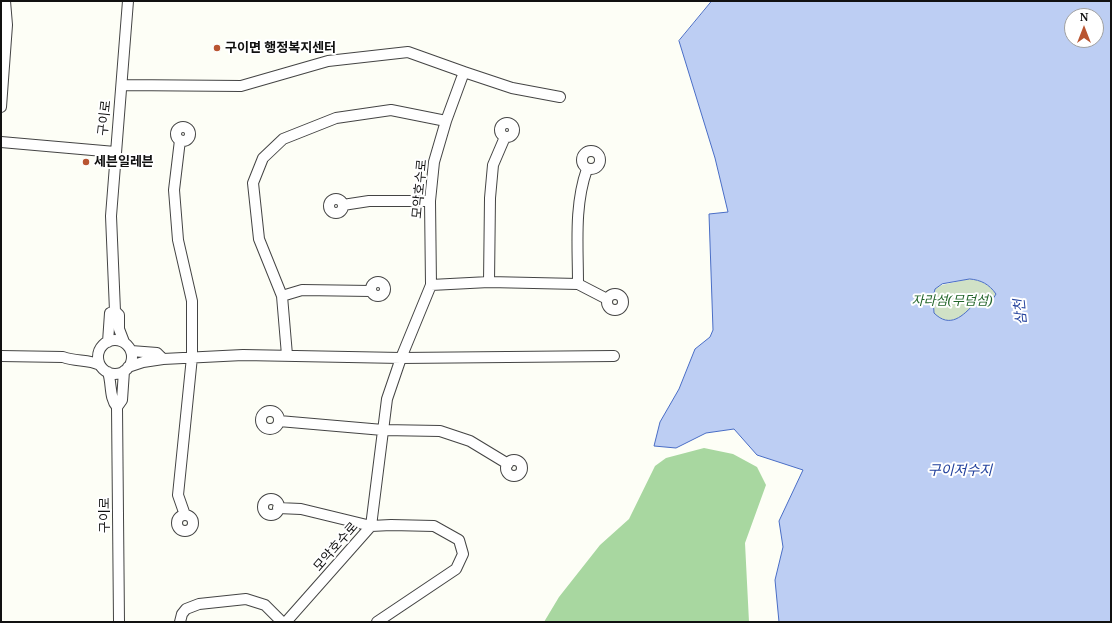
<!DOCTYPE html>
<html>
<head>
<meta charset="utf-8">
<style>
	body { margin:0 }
	#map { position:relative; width:1112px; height:623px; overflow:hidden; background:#fdfef6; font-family:"Noto Serif",serif }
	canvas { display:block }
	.frame { position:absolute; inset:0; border:2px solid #111; pointer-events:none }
	.north { position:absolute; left:1064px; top:8px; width:40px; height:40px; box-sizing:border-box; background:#fff; border:1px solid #a0a0a0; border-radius:50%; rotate:0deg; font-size:11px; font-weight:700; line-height:16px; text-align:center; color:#111 }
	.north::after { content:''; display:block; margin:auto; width:14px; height:18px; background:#b95531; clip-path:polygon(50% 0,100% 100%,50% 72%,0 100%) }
</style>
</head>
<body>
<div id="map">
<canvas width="1112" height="623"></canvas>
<div class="frame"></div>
<div class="north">N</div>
</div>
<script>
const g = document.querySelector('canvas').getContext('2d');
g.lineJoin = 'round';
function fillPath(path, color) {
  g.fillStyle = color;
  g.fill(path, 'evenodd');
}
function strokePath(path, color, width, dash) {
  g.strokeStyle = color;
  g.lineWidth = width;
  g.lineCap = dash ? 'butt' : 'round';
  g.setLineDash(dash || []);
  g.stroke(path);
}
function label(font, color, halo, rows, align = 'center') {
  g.font = font + ' "Noto Serif","Noto Sans KR",serif';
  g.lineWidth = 4;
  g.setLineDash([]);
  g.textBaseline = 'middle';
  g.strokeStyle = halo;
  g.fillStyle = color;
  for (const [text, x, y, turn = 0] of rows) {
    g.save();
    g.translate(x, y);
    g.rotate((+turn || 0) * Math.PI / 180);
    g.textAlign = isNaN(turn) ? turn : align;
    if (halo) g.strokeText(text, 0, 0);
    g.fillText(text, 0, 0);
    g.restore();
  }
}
fillPath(new Path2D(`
	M704 448 733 454 757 467 766 485 745 543 749 622H544L559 597 600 545 629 519 655 466 666 458Z`), '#a8d7a0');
fillPath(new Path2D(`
	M969 279C981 280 989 284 996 294 993 301 989 303 982 302 966 311 952 331 934 313L933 297 935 289 942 285Z`), '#d0e1c6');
const water = new Path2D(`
	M712 1H1111V622H779L775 580 783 547 779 521 803 470 757 455 734 429 706 433 676 448 654 446 660 422 679 389 695 349 710 337 713 330 709 214 728 212 715 158 679 41ZM1072 16H1096V40H1072ZM970 279C981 280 989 284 996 294 991 304 985 301 975 303 963 316 950 329 934 313L933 297 935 289 942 284Z`);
fillPath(water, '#bdcef3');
strokePath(water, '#496dc5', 1);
const minor = new Path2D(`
	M464 72 512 88 560 97
	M122 85 241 86 328 61 408 52 464 72 446 121 434 162 430 201 431 285 401 358 387 399 371 526 286 622
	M1 107 7 25 5 1
	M500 130a7 7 0 1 1 14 0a7 7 0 1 1-14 0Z
	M176 134a7 7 0 1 1 14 0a7 7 0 1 1-14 0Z
	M180 140 174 190 178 240 192 301V357L178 495 185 515
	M1 142 115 152
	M582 160a9 9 0 1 1 18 0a9 9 0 1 1-18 0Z
	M587 169C574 206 578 245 578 284L607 299
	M329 206a7 7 0 1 1 14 0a7 7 0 1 1-14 0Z
	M343 205 369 201H430
	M489 282 490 198 493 165 505 137
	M371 289a7 7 0 1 1 14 0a7 7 0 1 1-14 0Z
	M431 285 489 282 578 284
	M607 302a8 8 0 1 1 16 0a8 8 0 1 1-16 0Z
	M282 296 302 290 371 291
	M115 311 111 216 128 1
	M115 311 119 315V329L124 342
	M98 357a17 17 0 1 1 34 0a17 17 0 1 1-34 0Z
	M108 342 110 313 115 311
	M131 351 157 353 163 359
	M287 355 282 296 259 239 253 183 263 158 283 139 336 118 391 110 446 121
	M1 356 63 357C76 362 88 359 100 365
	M128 367 143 362 163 359 243 355 401 358 614 356
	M108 372C112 384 109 398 117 407
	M261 420a9 9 0 1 1 18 0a9 9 0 1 1-18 0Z
	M279 421 383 430 440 431 470 441 508 464
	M506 468a8 8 0 1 1 16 0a8 8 0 1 1-16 0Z
	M263 507a8 8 0 1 1 16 0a8 8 0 1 1-16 0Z
	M278 508 301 509 371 526 391 525 434 526 459 540 463 554 456 569 377 622
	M177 523a8 8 0 1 1 16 0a8 8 0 1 1-16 0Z
	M119 622 117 407 122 400 124 371
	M180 622 182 614 186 609 199 604 246 599 265 605 282 622`);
strokePath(minor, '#444', 12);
strokePath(minor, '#fff', 10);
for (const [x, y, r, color] of [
	[217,48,4,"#b95531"],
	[86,162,4,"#b95531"]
]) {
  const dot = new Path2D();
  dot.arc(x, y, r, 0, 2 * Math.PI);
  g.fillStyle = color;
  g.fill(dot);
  strokePath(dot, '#fff', 1.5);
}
label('bold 13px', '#111', '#fff', [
	["구이면 행정복지센터",225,48],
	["세븐일레븐",94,162]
], 'left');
label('13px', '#111', '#fff', [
	["구이로",105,118,-84],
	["모악호수로",420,189,-85],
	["구이로",105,515,-90],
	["모악호수로",336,547,-49]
]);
label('italic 13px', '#24662b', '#fff', [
	["자라섬(무덤섬)",952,301]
]);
label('italic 14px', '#21409c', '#fff', [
	["삼천",1021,312,-96],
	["구이저수지",960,471]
]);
</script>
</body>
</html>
